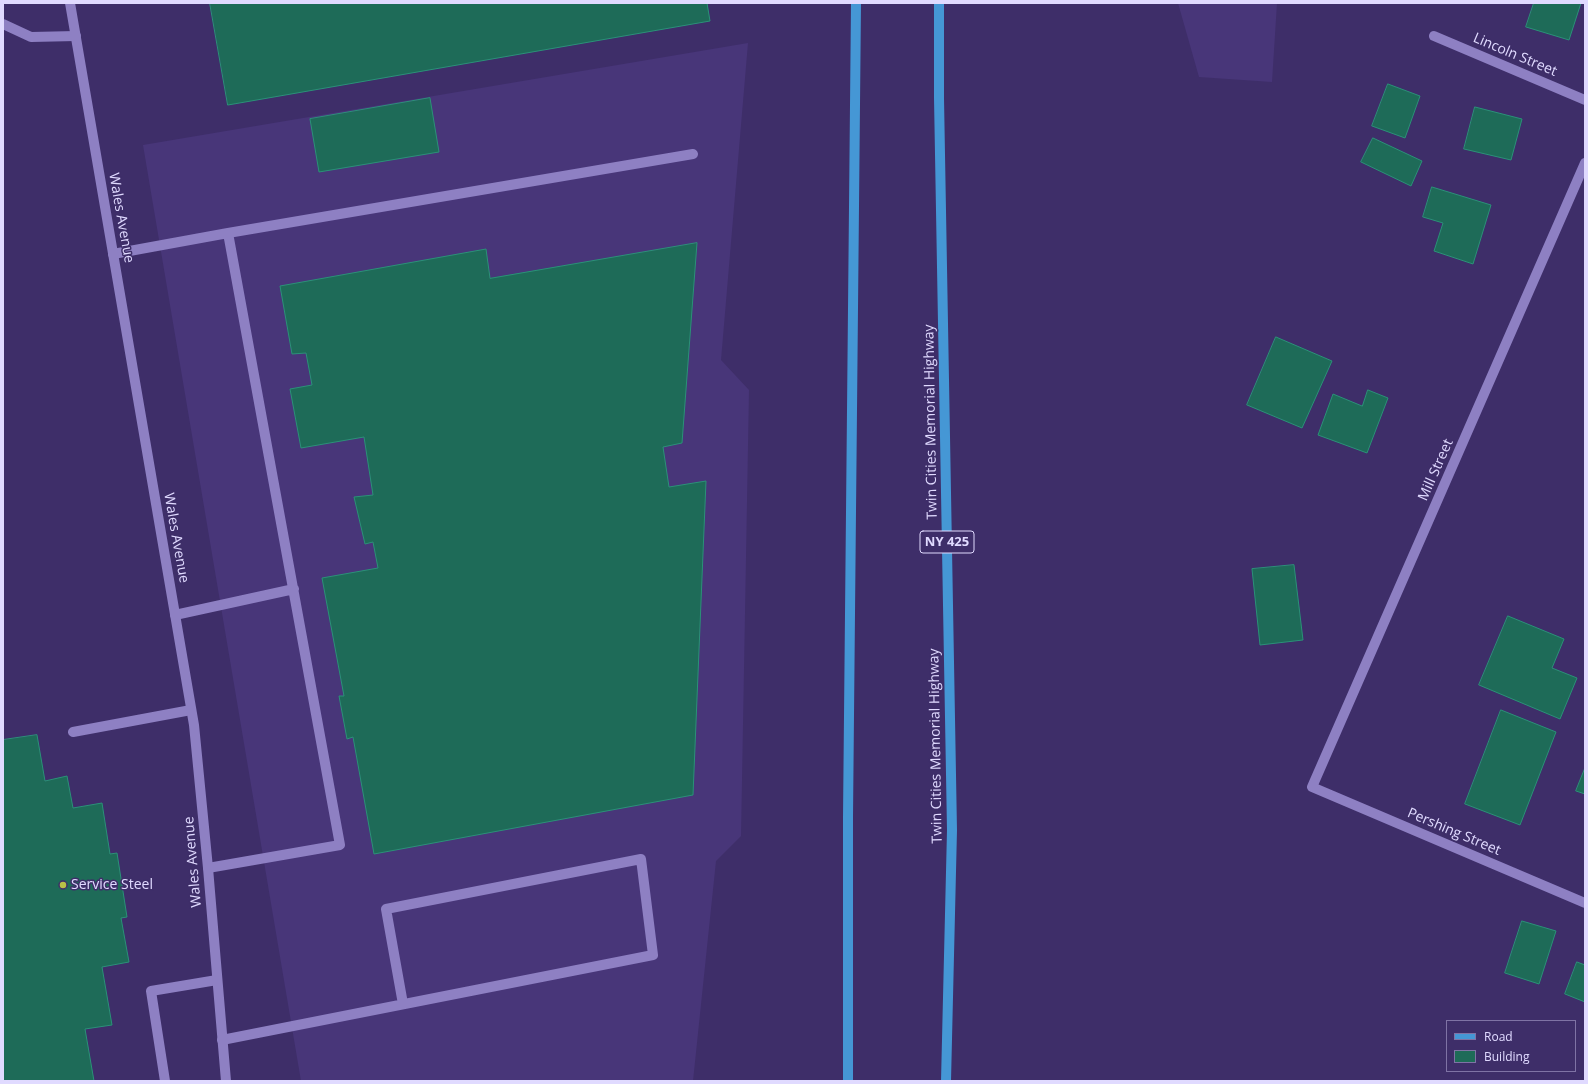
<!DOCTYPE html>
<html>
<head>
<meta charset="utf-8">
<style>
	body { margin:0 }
	#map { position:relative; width:1588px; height:1084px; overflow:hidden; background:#3e2e69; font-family:"Open Sans",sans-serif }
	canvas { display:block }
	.frame { position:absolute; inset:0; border:4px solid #e0daff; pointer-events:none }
	.legend { position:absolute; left:1446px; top:1020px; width:130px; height:52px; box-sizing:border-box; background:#3e2e69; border:1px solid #7f73a5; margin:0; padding:5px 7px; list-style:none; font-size:12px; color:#e0daff }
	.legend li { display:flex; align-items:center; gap:8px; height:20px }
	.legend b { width:20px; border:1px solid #7f73a5 }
</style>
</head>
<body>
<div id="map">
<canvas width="1588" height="1084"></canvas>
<div class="frame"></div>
<ul class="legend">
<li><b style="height:5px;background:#4597d5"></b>Road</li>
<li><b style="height:11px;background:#1e6b58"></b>Building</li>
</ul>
</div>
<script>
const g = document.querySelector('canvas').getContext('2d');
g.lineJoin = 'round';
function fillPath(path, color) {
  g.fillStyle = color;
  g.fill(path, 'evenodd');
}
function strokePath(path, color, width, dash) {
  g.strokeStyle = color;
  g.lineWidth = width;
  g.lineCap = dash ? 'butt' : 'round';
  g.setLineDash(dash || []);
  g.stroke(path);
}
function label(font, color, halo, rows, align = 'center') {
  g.font = font + ' "Open Sans",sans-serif';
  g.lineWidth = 3;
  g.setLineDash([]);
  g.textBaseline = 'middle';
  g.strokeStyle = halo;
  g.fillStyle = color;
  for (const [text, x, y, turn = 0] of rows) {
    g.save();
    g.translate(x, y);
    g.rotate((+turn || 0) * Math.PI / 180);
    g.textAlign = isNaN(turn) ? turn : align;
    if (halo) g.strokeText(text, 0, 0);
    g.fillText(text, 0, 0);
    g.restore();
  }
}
fillPath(new Path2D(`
	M1178 3H1277L1272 82 1199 77Z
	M748 43 721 360 749 390 741 836 716 861 693 1081H301L143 145Z`), '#483679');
const building = new Path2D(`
	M210 3H707L710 21 228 105Z
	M1534 3H1581L1569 40 1526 27Z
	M1388 84 1420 96 1405 138 1372 126Z
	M430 98 439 152 319 172 310 119Z
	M1475 107 1522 119 1511 160 1464 149Z
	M1373 138 1422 161 1411 186 1361 162Z
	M1432 187 1491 205 1473 264 1434 251 1443 223 1423 217Z
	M697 243 682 443 663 447 669 487 706 481 693 795 374 854 353 737 347 739 339 696H344L322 578 378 568 373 542 365 544 354 497 373 495 364 437 301 448 290 389 312 385 306 353 292 354 280 286 486 249 490 278Z
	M1276 337 1332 361 1302 428 1247 405Z
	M1368 390 1388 398 1367 453 1318 435 1333 394 1362 406Z
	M1294 565 1303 640 1260 645 1252 569Z
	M1508 616 1564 639 1552 668 1577 678 1560 719 1479 685Z
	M1501 710 1556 732 1520 825 1465 804Z
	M37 735 45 781 67 776 73 808 102 803 110 854 117 853 127 917 121 918 129 962 102 967 112 1025 85 1029 94 1081H3V740Z
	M1585 768V794L1576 791Z
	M1522 921 1556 931 1539 984 1505 973Z
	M1577 962 1585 965V1002L1565 994Z`);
fillPath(building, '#1e6b58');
strokePath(building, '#2b9178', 1);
strokePath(new Path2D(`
	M3 24 31 37 76 36
	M228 233 693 154
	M113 254 228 233 340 845 208 868
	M175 615 294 589
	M73 732 191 710
	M222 1040 653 955 641 859 386 909 403 1004
	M165 1081 151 991 217 980`), '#8e80c3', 10);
strokePath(new Path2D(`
	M70 3 194 725 208 868 226 1081
	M1434 36 1585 100
	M1585 163 1312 787 1585 903`), '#8e80c3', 10);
strokePath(new Path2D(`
	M939 3V98L952 830 946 1081
	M848 1081V816L856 3`), '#4597d5', 10);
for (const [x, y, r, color] of [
	[63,885,4,"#b8c147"]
]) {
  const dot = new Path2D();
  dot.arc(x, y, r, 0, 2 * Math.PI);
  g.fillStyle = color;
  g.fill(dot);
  strokePath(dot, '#3e2e69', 1.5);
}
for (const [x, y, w] of [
	[947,542,54]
]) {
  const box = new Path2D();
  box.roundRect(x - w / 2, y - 11, w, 22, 3);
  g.fillStyle = '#3e2e69';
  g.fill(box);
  strokePath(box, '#e0daff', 1);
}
label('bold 13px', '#e0daff', null, [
	["NY 425",947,542]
]);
label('14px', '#e0daff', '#3e2e69', [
	["Lincoln Street",1515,55,23],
	["Wales Avenue",121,218,80],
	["Twin Cities Memorial Highway",931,422,-91],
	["Mill Street",1436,470,-66],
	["Wales Avenue",176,538,80],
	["Twin Cities Memorial Highway",936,746,-91],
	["Pershing Street",1454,832,23],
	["Wales Avenue",193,862,-95]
]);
label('14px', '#e0daff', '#3e2e69', [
	["Service Steel",71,885]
], 'left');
</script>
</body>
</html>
